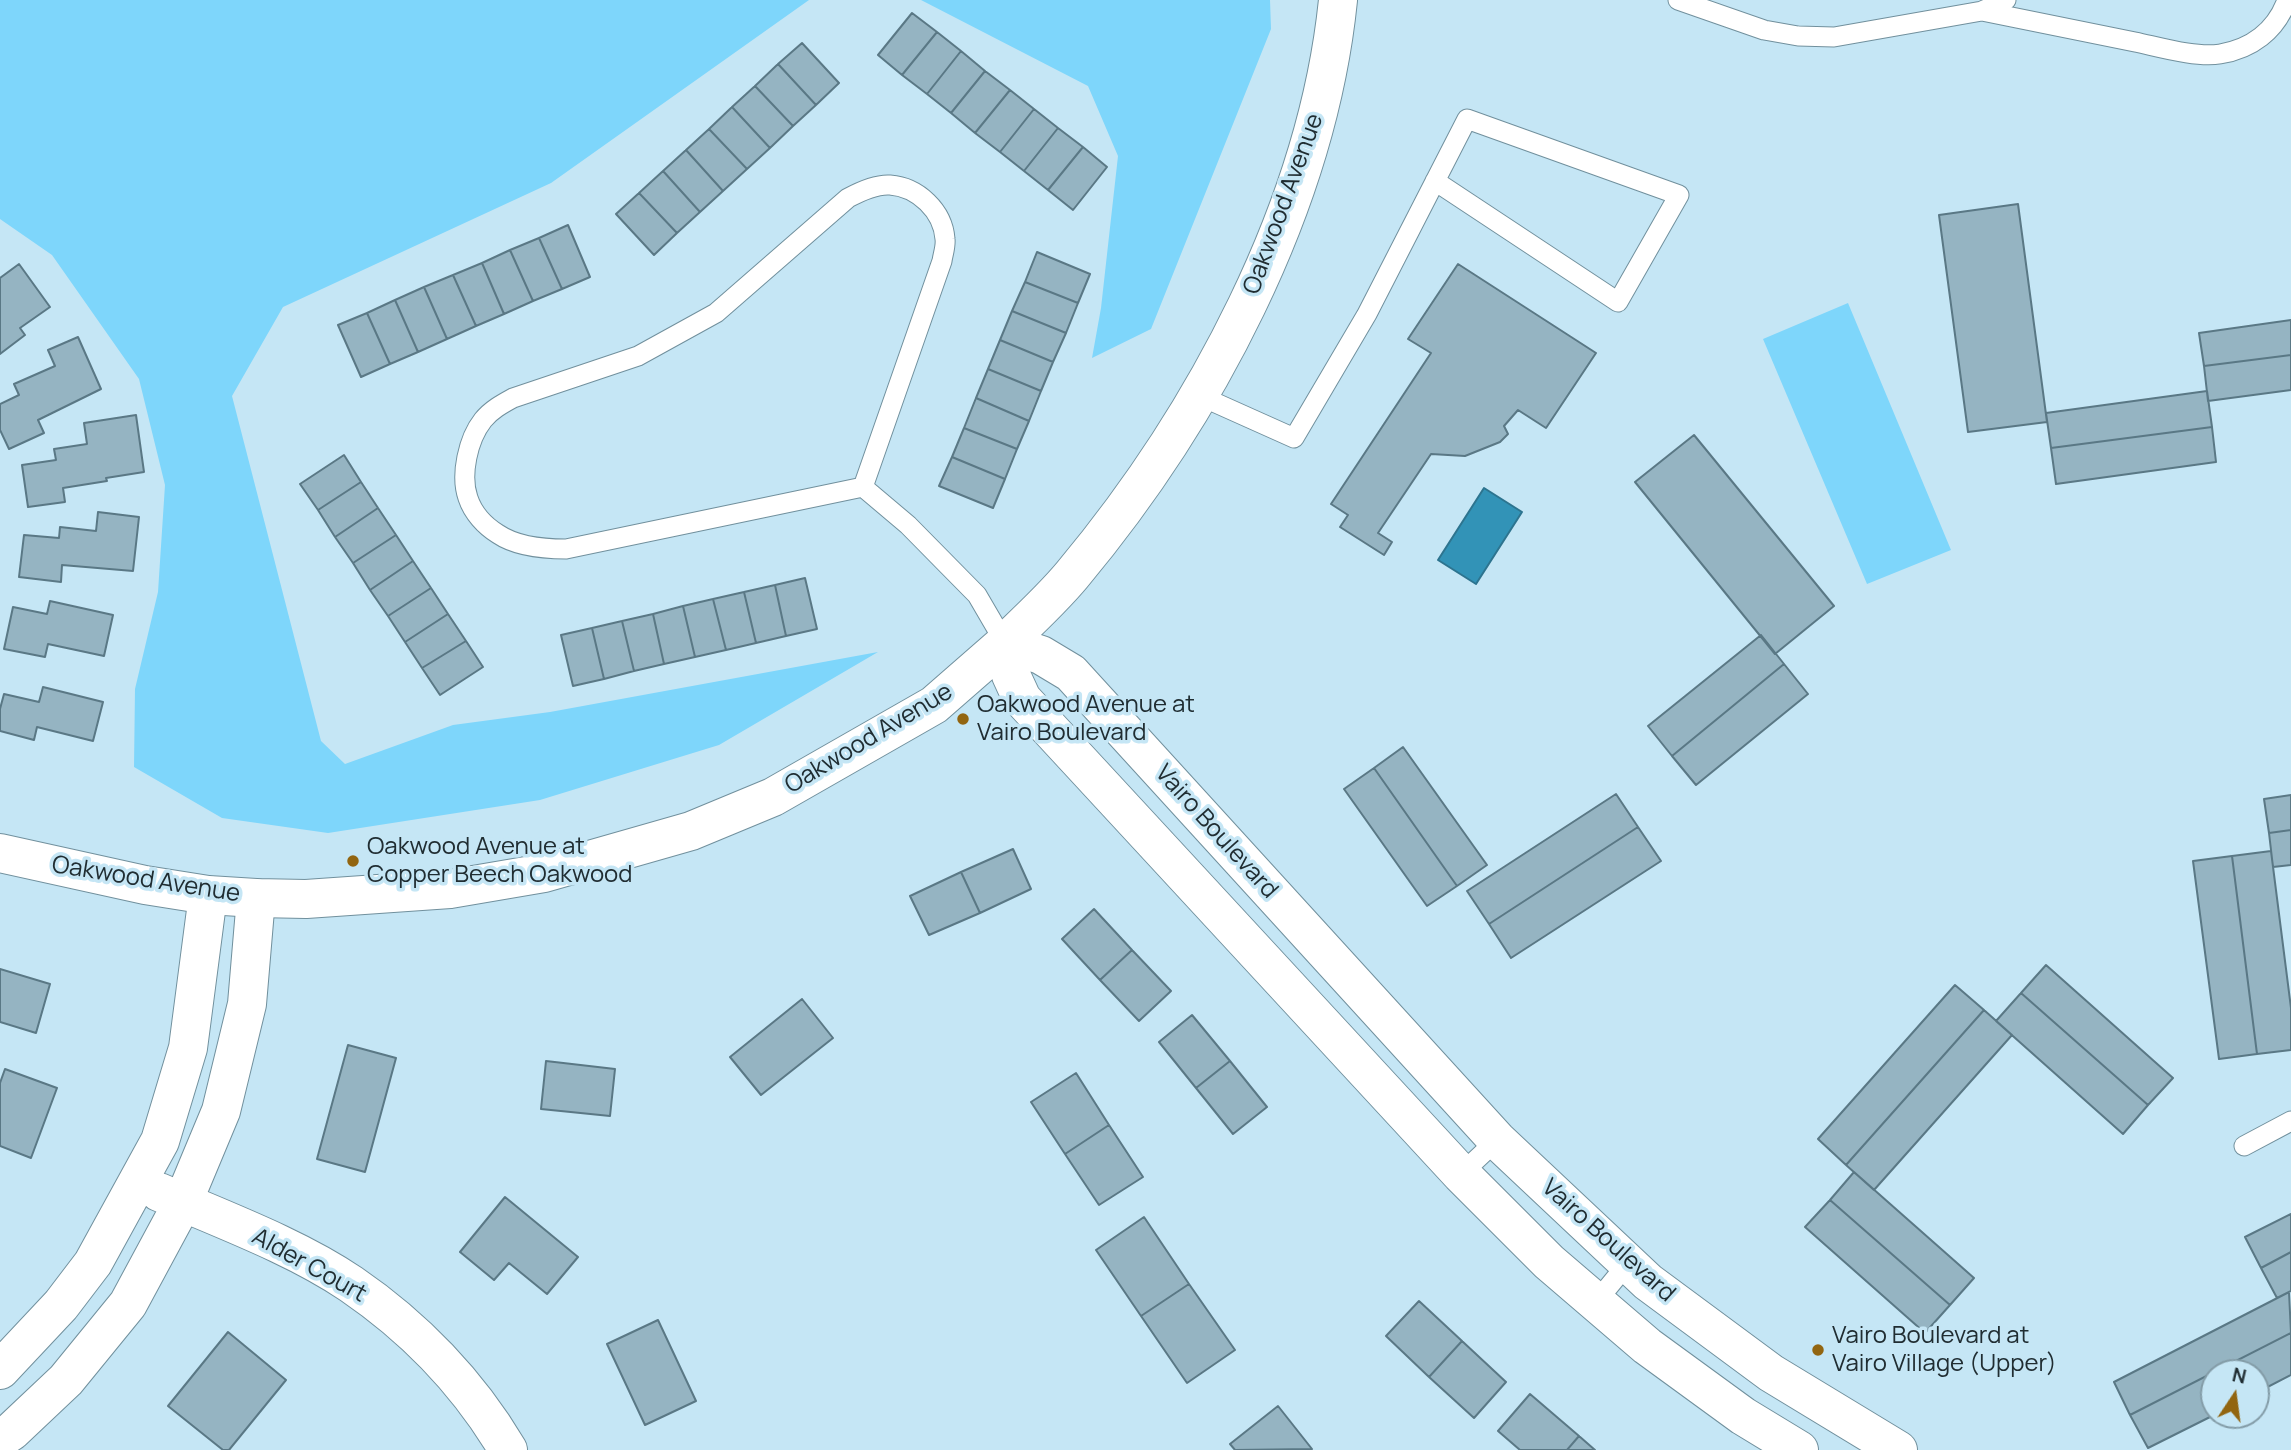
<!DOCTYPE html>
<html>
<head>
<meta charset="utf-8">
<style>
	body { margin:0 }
	#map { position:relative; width:2291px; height:1450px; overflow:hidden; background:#c5e6f5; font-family:Manrope,sans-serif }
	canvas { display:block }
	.north { position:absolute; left:2200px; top:1359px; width:70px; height:70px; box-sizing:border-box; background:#c5e6f5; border:2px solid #839ca7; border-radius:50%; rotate:13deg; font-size:19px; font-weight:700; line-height:28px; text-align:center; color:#202d32 }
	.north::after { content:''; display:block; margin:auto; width:24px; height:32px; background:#926510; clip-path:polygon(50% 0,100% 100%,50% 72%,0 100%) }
</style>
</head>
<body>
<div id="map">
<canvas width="2291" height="1450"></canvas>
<div class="north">N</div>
</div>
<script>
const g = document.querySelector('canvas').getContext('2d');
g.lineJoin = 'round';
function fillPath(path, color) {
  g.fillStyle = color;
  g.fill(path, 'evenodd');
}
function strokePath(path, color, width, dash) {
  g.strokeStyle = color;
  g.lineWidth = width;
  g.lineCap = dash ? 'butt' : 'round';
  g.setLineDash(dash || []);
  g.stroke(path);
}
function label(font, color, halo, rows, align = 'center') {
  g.font = font + ' Manrope,sans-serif';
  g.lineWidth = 7;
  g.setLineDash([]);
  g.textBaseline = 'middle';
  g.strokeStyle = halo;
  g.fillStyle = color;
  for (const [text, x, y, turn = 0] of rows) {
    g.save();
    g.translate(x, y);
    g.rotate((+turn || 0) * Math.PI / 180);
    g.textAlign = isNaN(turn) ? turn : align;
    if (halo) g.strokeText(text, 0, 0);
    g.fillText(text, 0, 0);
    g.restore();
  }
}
fillPath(new Path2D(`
	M0 0H809L551 183 283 307 232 396 321 741 345 764 453 725 550 712 878 652 719 745 540 800 328 833 222 818 134 767 135 689 158 592 165 485 139 379 52 255 0 219Z
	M921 0H1270L1271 29 1151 329 1092 358 1101 308 1118 156 1088 86Z
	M1848 303 1951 550 1867 584 1763 339Z`), '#7ed6fb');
const water = new Path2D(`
	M1484 488 1522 512 1476 584 1438 560Z`);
fillPath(water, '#3293b7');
strokePath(water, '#2d748f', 2);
const building = new Path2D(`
	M912 13 937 32 902 75 878 55Z
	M937 32 961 51 927 94 902 75Z
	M802 43 839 83 816 105 778 64Z
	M961 51 985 71 951 113 927 94Z
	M778 64 816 105 793 126 755 86Z
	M985 71 1010 90 975 133 951 113Z
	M755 86 793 126 770 148 732 107Z
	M1010 90 1034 109 1000 152 975 133Z
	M732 107 770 148 747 169 709 129Z
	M1034 109 1058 128 1024 171 1000 152Z
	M1058 128 1083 147 1048 190 1024 171Z
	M709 129 747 169 723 191 686 150Z
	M1083 147 1107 167 1073 210 1048 190Z
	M686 150 723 191 700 212 663 171Z
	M663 171 700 212 677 233 639 193Z
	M639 193 677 233 654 255 616 214Z
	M2018 204 2047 422 1968 432 1939 215Z
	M568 225 590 277 562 289 539 238Z
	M539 238 562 289 533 301 510 250Z
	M510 250 533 301 504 314 482 263Z
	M1037 252 1090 274 1078 303 1025 282Z
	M482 263 504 314 476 326 453 275Z
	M19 264 50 307 20 328 25 335 0 354V278Z
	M1458 264 1596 353 1546 428 1518 410 1504 426 1508 434 1500 442 1465 456 1431 454 1378 533 1392 542 1384 555 1340 527 1348 515 1331 504 1431 353 1408 339Z
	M453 275 476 326 447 339 424 287Z
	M1025 282 1078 303 1066 333 1012 311Z
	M424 287 447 339 418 352 395 300Z
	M395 300 418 352 390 364 367 313Z
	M1012 311 1066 333 1053 362 1000 340Z
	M367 313 390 364 361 377 338 325Z
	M2291 320V355L2204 366 2199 333Z
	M78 337 101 389 38 420 44 433 9 449 0 430V404L19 395 14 384 55 366 48 350Z
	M1000 340 1053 362 1041 391 988 369Z
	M2291 355V390L2208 401 2204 366Z
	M988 369 1041 391 1029 421 976 398Z
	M2207 391 2212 427 2051 448 2046 413Z
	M976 398 1029 421 1017 449 964 428Z
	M136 415 144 472 106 478 107 481 63 488 65 502 28 507 22 465 56 460 54 449 87 444 84 423Z
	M2212 427 2216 462 2056 484 2051 448Z
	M964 428 1017 449 1005 479 952 457Z
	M1694 435 1834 606 1775 654 1635 482Z
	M344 455 361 482 318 510 300 484Z
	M952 457 1005 479 993 508 939 486Z
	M361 482 378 508 335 537 318 510Z
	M378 508 396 535 353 563 335 537Z
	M98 512 139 517 133 571 62 565 61 582 19 577 24 535 59 538 60 527 96 531Z
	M396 535 413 561 370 590 353 563Z
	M413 561 431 588 388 616 370 590Z
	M805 578 817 629 786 636 775 585Z
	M775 585 786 636 756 643 744 592Z
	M431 588 448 614 405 642 388 616Z
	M744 592 756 643 726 650 713 599Z
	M713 599 726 650 695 657 683 606Z
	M50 601 113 615 104 656 48 644 45 657 4 649 13 607 47 614Z
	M683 606 695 657 664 664 653 614Z
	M448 614 466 641 422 668 405 642Z
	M653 614 664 664 634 671 622 621Z
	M622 621 634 671 604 679 592 628Z
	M592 628 604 679 573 686 561 635Z
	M1761 635 1784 664 1672 756 1648 726Z
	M466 641 483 667 440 695 422 668Z
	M1784 664 1808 694 1696 785 1672 756Z
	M43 687 103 702 93 741 37 727 34 740 0 731V709L4 694 39 702Z
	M1403 747 1487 865 1457 886 1374 768Z
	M1374 768 1457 886 1427 906 1344 789Z
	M1616 794 1638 827 1489 924 1467 891Z
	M2291 795V830L2269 833 2264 799Z
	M1638 827 1661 861 1511 958 1489 924Z
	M2291 830V865L2273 867 2269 833Z
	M1013 849 1031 889 980 913 961 872Z
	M2271 851 2291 1008V1050L2257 1054 2232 856Z
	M2232 856 2257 1054 2219 1059 2193 861Z
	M961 872 980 913 929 935 910 896Z
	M1094 909 1132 950 1100 980 1062 939Z
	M1132 950 1171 991 1139 1021 1100 980Z
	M2046 965 2173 1078 2148 1105 2021 993Z
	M0 969 50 984 36 1033 0 1022Z
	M1955 985 1984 1010 1846 1165 1818 1139Z
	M2021 993 2148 1105 2123 1134 1996 1021Z
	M802 999 833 1038 761 1095 730 1057Z
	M1984 1010 2012 1035 1874 1190 1846 1165Z
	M1192 1015 1230 1061 1196 1088 1159 1042Z
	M348 1045 396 1058 365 1172 317 1159Z
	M546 1061 615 1069 610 1116 541 1109Z
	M1230 1061 1267 1107 1233 1134 1196 1088Z
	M5 1069 57 1088 31 1158 0 1146V1083Z
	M1076 1073 1109 1125 1065 1154 1031 1102Z
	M1109 1125 1143 1177 1099 1205 1065 1154Z
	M1854 1172 1974 1278 1950 1305 1830 1200Z
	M505 1197 578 1257 547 1294 509 1263 494 1280 460 1252Z
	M1830 1200 1950 1305 1925 1333 1805 1227Z
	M2291 1214V1252L2261 1268 2245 1237Z
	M1144 1217 1189 1284 1141 1316 1096 1250Z
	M2291 1252V1291L2277 1298 2261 1268Z
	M1189 1284 1235 1350 1187 1383 1141 1316Z
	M2289 1292 2291 1333 2130 1415 2114 1382Z
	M1419 1301 1462 1341 1429 1377 1386 1336Z
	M658 1320 696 1401 645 1425 607 1344Z
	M228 1332 286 1380 229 1450H223L168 1406Z
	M2291 1333V1375L2256 1393V1373H2214V1415L2148 1448 2130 1415Z
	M1462 1341 1506 1382 1474 1418 1429 1377Z
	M1530 1394 1579 1436 1567 1450H1520L1498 1431Z
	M1278 1406 1312 1449 1235 1450 1230 1444Z
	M1579 1436 1595 1450H1567Z`);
fillPath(building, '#95b4c2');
strokePath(building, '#5a7885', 2);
const lane = new Path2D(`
	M1678 0 1764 30 1798 36 1834 37 1982 11 2006 0
	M1982 11C2033 21 2084 32 2135 42 2159 47 2196 58 2220 54 2251 49 2276 31 2287 0
	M1198 395 1294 438 1367 314 1467 119 1679 195 1618 302 1435 181
	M863 487 566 549C544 549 517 547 498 534 485 526 473 513 468 498 460 475 468 439 483 420 491 410 502 404 513 398L638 356 716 313 848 198C861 191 876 184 890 185 918 187 943 211 945 239 946 246 943 254 942 261L863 487 908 525 977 595 1005 643
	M2244 1146 2291 1121
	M1461 1174 1497 1140
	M1596 1302 1628 1263`);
const street = new Path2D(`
	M1005 643C1028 621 1052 599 1072 575 1204 417 1317 207 1338 0
	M159 1192C221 1219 295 1246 351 1284 414 1327 469 1384 508 1450
	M0 1370 61 1305 93 1263 160 1141 188 1048 208 895
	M0 1439 12 1431 66 1380 128 1304 183 1202 221 1111 247 1004 256 898`);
const secondary = new Path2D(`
	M1005 643 1041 655 1071 673 1497 1140 1648 1282 1771 1373 1898 1450
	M1005 643 1011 675 1022 699 1461 1174 1549 1262 1647 1346 1743 1416 1799 1450
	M0 853 145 885 208 895 256 898 306 899 450 889 544 873 691 831 773 797 934 705 1005 643`);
strokePath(lane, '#71909d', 21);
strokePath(street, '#71909d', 40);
strokePath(secondary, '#71909d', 40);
strokePath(lane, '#fff', 19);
strokePath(street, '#fff', 38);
strokePath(secondary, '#fff', 38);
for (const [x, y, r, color] of [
	[963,719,7,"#926510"],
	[353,861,7,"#926510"],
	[1818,1350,7,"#926510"]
]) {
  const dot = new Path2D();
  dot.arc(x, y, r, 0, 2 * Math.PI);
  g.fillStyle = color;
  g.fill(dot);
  strokePath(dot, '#c5e6f5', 2.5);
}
label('24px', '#202d32', '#c5e6f5', [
	["Oakwood Avenue",1284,204,-70],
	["Oakwood Avenue",869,739,-31],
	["Vairo Boulevard",1216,832,48],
	["Oakwood Avenue",146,880,9],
	["Vairo Boulevard",1608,1241,42],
	["Alder Court",309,1266,29]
]);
label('24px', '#202d32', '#c5e6f5', [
	["Oakwood Avenue at",977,705],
	["Vairo Boulevard",977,733],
	["Oakwood Avenue at",367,847],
	["Copper Beech Oakwood",367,875],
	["Vairo Boulevard at",1832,1336],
	["Vairo Village (Upper)",1832,1364]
], 'left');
</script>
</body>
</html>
